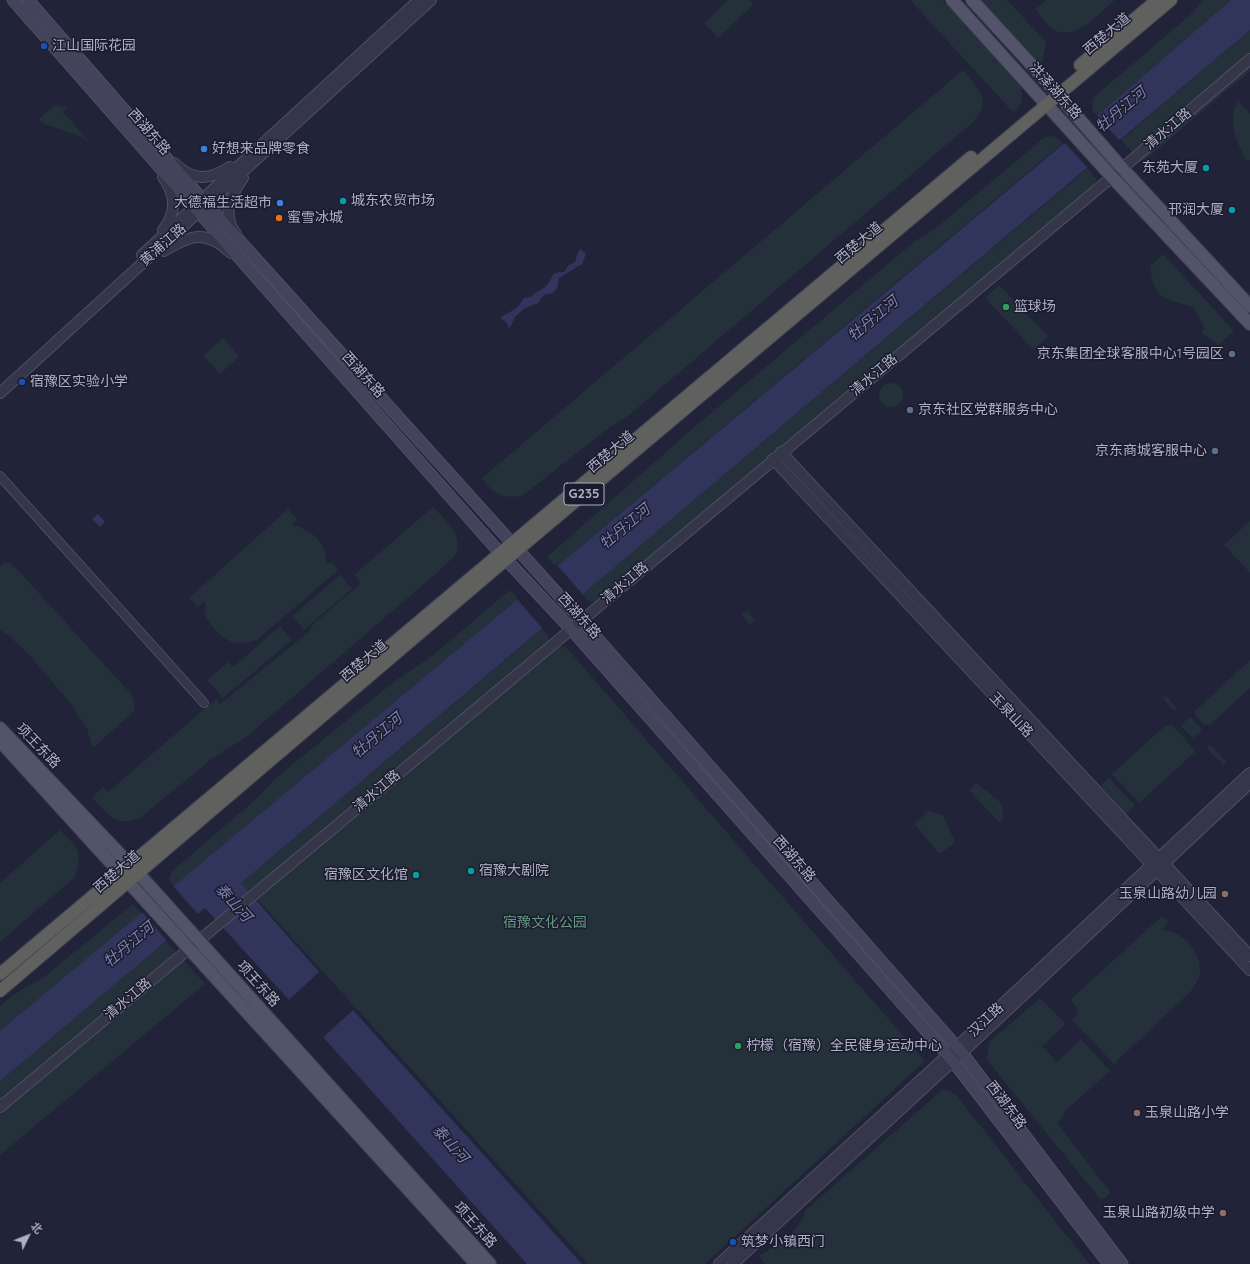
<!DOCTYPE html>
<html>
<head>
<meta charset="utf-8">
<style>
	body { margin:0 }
	#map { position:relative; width:1250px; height:1264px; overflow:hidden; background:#212338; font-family:Quicksand,"Noto Sans SC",sans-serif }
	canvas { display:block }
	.north { position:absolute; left:8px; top:1216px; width:40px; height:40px; -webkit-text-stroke:3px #1a1b2d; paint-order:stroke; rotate:47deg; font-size:11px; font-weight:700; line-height:16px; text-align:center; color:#afb0c5 }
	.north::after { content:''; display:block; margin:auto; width:14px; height:18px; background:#afb0c5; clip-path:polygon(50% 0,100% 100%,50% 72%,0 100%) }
</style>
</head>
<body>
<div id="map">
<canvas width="1250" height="1264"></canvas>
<div class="north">北</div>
</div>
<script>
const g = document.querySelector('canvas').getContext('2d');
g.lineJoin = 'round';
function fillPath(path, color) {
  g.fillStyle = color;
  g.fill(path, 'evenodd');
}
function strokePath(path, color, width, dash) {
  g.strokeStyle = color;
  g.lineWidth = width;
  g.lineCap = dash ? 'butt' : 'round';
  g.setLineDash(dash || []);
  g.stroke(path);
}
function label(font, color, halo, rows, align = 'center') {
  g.font = font + ' Quicksand,"Noto Sans SC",sans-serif';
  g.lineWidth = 3;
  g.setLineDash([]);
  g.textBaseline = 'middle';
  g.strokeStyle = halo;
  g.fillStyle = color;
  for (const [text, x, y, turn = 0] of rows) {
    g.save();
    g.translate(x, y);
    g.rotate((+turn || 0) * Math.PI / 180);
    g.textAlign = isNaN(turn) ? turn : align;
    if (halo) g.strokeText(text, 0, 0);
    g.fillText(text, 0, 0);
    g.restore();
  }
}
fillPath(new Path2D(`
	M728 0H749L753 5 718 38 704 23Z
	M910 0H942L1020 84C1023 94 1024 107 1013 112L1011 110Z
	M978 0H1007L1046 42 1041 66 1038 67Z
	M1047 0H1115C1100 12 1076 42 1054 30 1047 26 1041 16 1035 9Z
	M1204 0H1231L1098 115 1092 111 1093 98 1189 16Z
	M1250 30V71L1141 163 1121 140Z
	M963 70C978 88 993 101 973 122L628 416 606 430 522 496C500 499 494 494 482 478Z
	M1238 100 1250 114V160L1247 161C1236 142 1227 121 1238 100Z
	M54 105 68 108 63 112 94 147 82 137 42 123 39 119Z
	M1054 136 1063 143 556 567 547 557 691 430 915 241 937 227 1045 137Z
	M1088 168 1096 179 1095 184 1090 192 598 602 588 601 582 594Z
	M1163 254 1234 331 1218 345 1201 333 1205 329 1193 307C1164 298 1155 301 1150 267Z
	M999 285 1048 336 1034 350 985 298Z
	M222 339H224L238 355V358L220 374 204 356 205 354Z
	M879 395a12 12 0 1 1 24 0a12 12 0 1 1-24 0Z
	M433 507C444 519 464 534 456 553 454 557 449 561 446 565L245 738 213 758 140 818C115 828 108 814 92 798L103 787 108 792 216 699 220 704 311 630V626L358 586 360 582 354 575Z
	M288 509 297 519 291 525C310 527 330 545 326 565L331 562 338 570 257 640C250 642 243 644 236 643 225 642 208 624 205 614 204 610 205 605 205 601L198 607 189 598Z
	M1250 521V573L1224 545Z
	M4 563H10L16 568 132 695 135 707 134 711 93 748 87 729 71 704 30 656 8 635 0 630V567Z
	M340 575 352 589 304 630 292 616Z
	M510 590 518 599 173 887 169 879 172 871 256 799 277 777 395 681 432 656Z
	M746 611 755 619 750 625 741 615Z
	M280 626 292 640 223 698 207 680 228 662 233 667Z
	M543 628C548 634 550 637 547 646L250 894 241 883Z
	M565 646 925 1061 705 1264H588L257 899 557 647Z
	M1250 660V688L1211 724 1205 725 1195 715V711Z
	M1166 696 1177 708 1174 711 1163 698Z
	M1191 717 1202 730 1193 738 1181 726 1188 718Z
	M1166 725H1172L1194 749 1195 752 1139 803 1112 774Z
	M1210 745 1226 761 1224 765 1207 749Z
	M1109 778 1135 805 1126 814 1101 786Z
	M977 783 1001 803 1004 818 999 822 969 790Z
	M928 811 943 815 954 840 953 844 941 853 938 852 915 825 916 822Z
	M60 830C78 848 84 852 74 878L0 942V883Z
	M133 904 205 984 0 1155V1006L13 995 44 977Z
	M1162 916 1168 922 1161 930C1181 930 1201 950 1200 971 1200 979 1195 985 1191 991L1114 1064 1072 1020 1077 1015V1008L1070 1000Z
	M1040 998 1066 1024 1042 1046 1035 1039 1057 1062 1081 1039 1110 1071 1064 1112 1065 1114 1057 1123 1111 1193 1101 1200 987 1060 989 1042Z
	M942 1090H949L957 1096 1089 1264H765L759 1256C780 1244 797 1234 806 1210Z`), '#24313b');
fillPath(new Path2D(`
	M1231 0H1250V30L241 883 319 972 289 1000 205 908 0 1081V1031L1098 115Z
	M580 249 586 254 582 264 559 278 557 289 551 294H546L541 298 539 303 525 308 515 317 509 329 507 323 500 318 518 307 524 298 531 297C535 291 541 291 546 286 554 278 549 272 564 272L569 265 575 262 577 255Z
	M98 514 105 522 100 527 92 519Z
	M353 1010 582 1264H527L323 1037Z`), '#31345b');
fillPath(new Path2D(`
	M1096 114 1121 142 1089 169 1063 141Z
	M556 564 584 596 544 630 516 598Z
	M172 885 199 915 168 942 141 911Z
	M321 971 320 974 290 1001 289 1000Z
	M352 1008H355L323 1037 321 1036Z`), '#212338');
const minor = new Path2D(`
	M0 476 204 703`);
const tertiary = new Path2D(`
	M174 163C193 181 208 181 230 167
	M163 230C177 212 176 195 163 177
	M236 234C221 214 231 195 243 178
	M164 251C190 235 206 229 231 253
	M142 255 419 0
	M0 393 431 0
	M781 452 1250 956
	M773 459 1250 970
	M0 1107 1112 177 1250 59
	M719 1264 948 1055 1250 773
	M733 1264 953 1061 1250 783`);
const secondary = new Path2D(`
	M13 0 249 269 500 553 571 629 953 1061 1109 1264
	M28 0 202 199 574 612 962 1053 1122 1264`);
const primary = new Path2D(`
	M952 0 1112 177 1250 324
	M972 0 1038 72 1122 168 1250 306
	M0 728 138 873 490 1264
	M0 741 476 1264`);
const trunk = new Path2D(`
	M1080 65 1157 0
	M0 974 971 157
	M0 991 495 569 1171 0`);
strokePath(minor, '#4f5064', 10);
strokePath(tertiary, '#4f5064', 12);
strokePath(secondary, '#4f5064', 13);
strokePath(primary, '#3e3f52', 14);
strokePath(trunk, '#3c3d51', 14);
strokePath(minor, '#353649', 8);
strokePath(tertiary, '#353649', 10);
strokePath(secondary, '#43435c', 11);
strokePath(primary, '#525469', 12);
strokePath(trunk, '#60615e', 12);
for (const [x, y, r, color] of [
	[44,46,4,"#1a4fb4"],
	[204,149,4,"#3f7fe0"],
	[1206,168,4,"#0f9aa8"],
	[343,201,4,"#0f9aa8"],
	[280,203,4,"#3f7fe0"],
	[1232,210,4,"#0f9aa8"],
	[279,218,4,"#e8710a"],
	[1006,307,4,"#2e9e5b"],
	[1232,354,4,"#5c6f8a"],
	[22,382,4,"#1a4fb4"],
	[910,410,4,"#5c6f8a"],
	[1215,451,4,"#5c6f8a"],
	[471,871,4,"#0f9aa8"],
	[416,875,4,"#0f9aa8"],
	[1225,894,4,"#8d6e63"],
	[738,1046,4,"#2e9e5b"],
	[1137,1113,4,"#8d6e63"],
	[1223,1213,4,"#8d6e63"],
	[733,1242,4,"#1a4fb4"]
]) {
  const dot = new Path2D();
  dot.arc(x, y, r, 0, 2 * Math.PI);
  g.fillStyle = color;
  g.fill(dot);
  strokePath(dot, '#1a1b2d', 1.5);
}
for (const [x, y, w] of [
	[584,494,40]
]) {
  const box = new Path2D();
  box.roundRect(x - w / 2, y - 11, w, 22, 3);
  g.fillStyle = '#1a1b2d';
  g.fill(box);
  strokePath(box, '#afb0c5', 1);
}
label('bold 13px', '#afb0c5', null, [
	["G235",584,494]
]);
label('14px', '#afb0c5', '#1a1b2d', [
	["西楚大道",1107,34,-40],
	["洪泽湖东路",1055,91,48],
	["清水江路",1168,129,-40],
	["西湖东路",149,132,49],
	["西楚大道",859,243,-40],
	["黄浦江路",163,245,-41],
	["西湖东路",363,375,48],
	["清水江路",874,375,-40],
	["西楚大道",611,452,-40],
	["清水江路",625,583,-40],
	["西湖东路",579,616,48],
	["西楚大道",364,661,-40],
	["玉泉山路",1011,715,47],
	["项王东路",38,746,46],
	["清水江路",377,791,-40],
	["西湖东路",794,859,49],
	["西楚大道",117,872,-41],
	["项王东路",258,984,48],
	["清水江路",128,999,-40],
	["汉江路",986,1020,-43],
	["西湖东路",1006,1105,53],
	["项王东路",475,1225,48]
]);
label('14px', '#afb0c5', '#1a1b2d', [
	["江山国际花园",52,46],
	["好想来品牌零食",212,149],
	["东苑大厦",1198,168,"right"],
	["城东农贸市场",351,201],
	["大德福生活超市",272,203,"right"],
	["邗润大厦",1224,210,"right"],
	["蜜雪冰城",287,218],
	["篮球场",1014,307],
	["京东集团全球客服中心1号园区",1224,354,"right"],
	["宿豫区实验小学",30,382],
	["京东社区党群服务中心",918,410],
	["京东商城客服中心",1207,451,"right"],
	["宿豫大剧院",479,871],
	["宿豫区文化馆",408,875,"right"],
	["玉泉山路幼儿园",1217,894,"right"],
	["柠檬（宿豫）全民健身运动中心",746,1046],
	["玉泉山路小学",1145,1113],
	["玉泉山路初级中学",1215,1213,"right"],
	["筑梦小镇西门",741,1242]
], 'left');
label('14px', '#679682', '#1a1b2d', [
	["宿豫文化公园",545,923]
]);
label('italic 15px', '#7f82b2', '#1a1b2d', [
	["牡丹江河",1121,110,-40],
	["牡丹江河",873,319,-40],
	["牡丹江河",625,527,-40],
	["牡丹江河",377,736,-40],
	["泰山河",233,903,48],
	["牡丹江河",129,945,-40],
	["泰山河",450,1144,48]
]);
</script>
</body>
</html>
